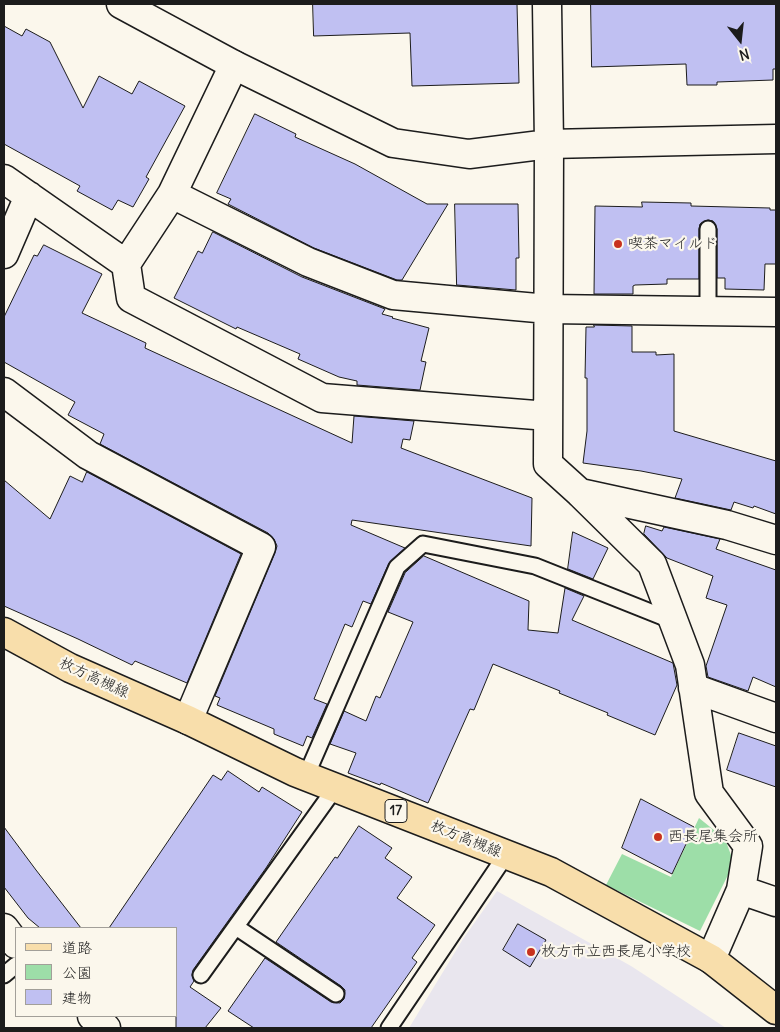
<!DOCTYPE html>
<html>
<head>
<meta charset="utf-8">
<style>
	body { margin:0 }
	#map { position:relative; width:780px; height:1032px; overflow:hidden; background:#fbf7ec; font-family:Delius,"Klee One",sans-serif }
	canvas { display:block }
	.frame { position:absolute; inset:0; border:5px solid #1c1c1c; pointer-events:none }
	.legend { position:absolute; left:15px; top:927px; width:162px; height:90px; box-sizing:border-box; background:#fbf7ec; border:1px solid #a29f99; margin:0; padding:6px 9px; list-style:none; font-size:15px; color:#1c1c1c }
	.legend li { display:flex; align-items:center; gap:10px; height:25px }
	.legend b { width:25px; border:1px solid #a29f99 }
	.north { position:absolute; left:715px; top:15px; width:50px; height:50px; -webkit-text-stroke:4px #fbf7ec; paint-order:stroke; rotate:164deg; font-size:14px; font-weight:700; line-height:20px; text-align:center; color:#1c1c1c }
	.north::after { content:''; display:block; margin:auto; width:18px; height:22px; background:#1c1c1c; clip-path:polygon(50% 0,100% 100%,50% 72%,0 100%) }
</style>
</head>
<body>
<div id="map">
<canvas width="780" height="1032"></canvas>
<div class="frame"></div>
<ul class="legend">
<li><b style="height:6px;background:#f8deab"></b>道路</li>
<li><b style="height:14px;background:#9ddea8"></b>公園</li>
<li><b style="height:14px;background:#c0c0f2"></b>建物</li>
</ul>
<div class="north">N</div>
</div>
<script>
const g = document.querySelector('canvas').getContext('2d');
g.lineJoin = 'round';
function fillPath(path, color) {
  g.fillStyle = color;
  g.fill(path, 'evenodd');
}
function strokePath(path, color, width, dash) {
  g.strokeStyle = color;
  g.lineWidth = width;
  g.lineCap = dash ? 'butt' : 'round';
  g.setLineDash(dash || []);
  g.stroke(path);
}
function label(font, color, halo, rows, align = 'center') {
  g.font = font + ' Delius,"Klee One",sans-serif';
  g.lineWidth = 4.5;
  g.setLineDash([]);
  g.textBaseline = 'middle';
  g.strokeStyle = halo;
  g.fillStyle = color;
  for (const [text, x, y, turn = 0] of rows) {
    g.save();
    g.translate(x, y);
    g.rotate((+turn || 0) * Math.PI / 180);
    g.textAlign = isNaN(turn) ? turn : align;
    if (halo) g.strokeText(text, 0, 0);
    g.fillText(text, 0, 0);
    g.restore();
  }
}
fillPath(new Path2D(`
	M497 891 631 966 726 1028H409L463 939Z`), '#e9e6ee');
fillPath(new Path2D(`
	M699 818 725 839 734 863 700 931 606 885 622 854 671 877Z`), '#9ddea8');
const building = new Path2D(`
	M313 4H517L519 83 412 86 410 33 314 36Z
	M591 4H776V69H773V80L717 82V85H687L686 64 592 67Z
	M4 26 22 36 26 29 50 42 83 108 99 76 132 94 139 81 185 106 146 177 149 179 133 207 118 200 112 210 77 191 80 186 4 144Z
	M255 114 296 134 295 137 355 164 427 204H448L402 280H397L314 248 228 204 231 199 217 193Z
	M642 202 691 203V206L770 208V210H776V264H765L764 290 725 289V278H717V229L713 221 708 220 700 224 699 229V279H667V284L635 285 633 286V294H594L595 206 642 207Z
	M455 204H518L519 258H516V290L457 285Z
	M213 232 302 277 385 309 382 314 393 317 392 318 429 328 421 361 426 362 420 390 357 385V381L339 377 298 359 300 354 237 327 236 329 174 298 198 251 202 253Z
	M44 245 102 274 82 313 146 343 145 348 352 443 354 416 414 421 410 440 403 439 401 448 532 498 531 546 352 520 351 525 405 548 389 563 371 604 363 601 352 627 345 624 314 699 327 704 312 738 307 736 303 746 274 734V729L217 705 220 698 215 696 275 553 277 546 274 539 268 533 100 444 104 434 68 415 75 402 4 362V317L34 255 37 256Z
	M594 325 632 326V352H656V355L674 354V431L776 461V514L754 506 753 508 734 502 731 510 675 498 682 479 641 471 583 463 587 431V378H585L586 327H594Z
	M87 472 241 554 187 683 135 661 132 665 78 639 4 606V480L50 519 70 476 82 482Z
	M646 526 662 531 664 527 720 539 716 549 776 570V687L753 677 748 691 708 677 706 666 727 605 706 598 713 576 667 558 644 534Z
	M573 532 608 548 593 579 568 569Z
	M424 556 529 601 528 630 558 633 565 588 584 596 572 620 673 663 677 685 655 735 607 715 608 713 559 693 560 691 493 664 474 710 470 709 428 803 381 783 380 785 348 773 356 753 330 744 344 711 366 721 376 696 380 698 413 622 388 612 405 573Z
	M739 733 776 746V787L727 770Z
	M228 771 259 792 262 787 302 812 266 868 193 970 192 975 194 981 190 987 221 1008 205 1028H176V928H109L213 775 221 780Z
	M641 799 694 827 672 874 622 848Z
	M359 826 392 848 385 858 412 877 397 898 435 925 412 958 417 962 371 1028H254L228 1011 265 958 331 1002 340 1003 344 999 345 990 341 986 276 942 335 857 337 858Z
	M4 827 36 870 81 928H40L28 918 4 887Z
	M518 924 546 940 530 967 503 950Z`);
fillPath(building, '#c0c0f2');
strokePath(building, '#1c1c1c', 1);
const lane = new Path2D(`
	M708 311V229
	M306 776 397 567 423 544 535 566 673 621
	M236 927 336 994
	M4 975 16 965
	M201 975 336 787
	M389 1028 506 855`);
const street = new Path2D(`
	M234 65 172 194 126 264 131 298 322 398 548 416
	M549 144 548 464 580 493 652 564 690 665 709 793 748 846 741 890 711 959
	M4 179 126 264
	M172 194 308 262 393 295 548 309 776 312
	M4 254 29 196
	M4 392 88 455 261 547 188 720
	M580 493 727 525 776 540
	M693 688 776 718
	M741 890 776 902
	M4 928 16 944
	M92 1016 106 1028`);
const secondary = new Path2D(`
	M121 4 234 65 393 143 469 154 549 144 776 139
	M547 4 549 144`);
const primary = new Path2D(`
	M4 632 70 668 188 720 295 772 551 872 711 959 776 1010`);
strokePath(lane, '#1c1c1c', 19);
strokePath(street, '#1c1c1c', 31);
strokePath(secondary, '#1c1c1c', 31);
strokePath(primary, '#1c1c1c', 31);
strokePath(lane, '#fbf7ec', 15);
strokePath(street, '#fbf7ec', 28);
strokePath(secondary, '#fbf7ec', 28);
strokePath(primary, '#f8deab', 28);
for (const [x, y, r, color] of [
	[618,244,5,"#c8321e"],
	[658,837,5,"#c8321e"],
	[531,952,5,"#c8321e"]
]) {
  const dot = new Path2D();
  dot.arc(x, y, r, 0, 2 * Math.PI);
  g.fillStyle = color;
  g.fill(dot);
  strokePath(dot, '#fbf7ec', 2);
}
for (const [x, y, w] of [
	[396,811,22]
]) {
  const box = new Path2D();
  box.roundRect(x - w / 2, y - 11.5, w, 23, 4);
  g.fillStyle = '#fbf7ec';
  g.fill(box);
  strokePath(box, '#1c1c1c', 1);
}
label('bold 14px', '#1c1c1c', null, [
	["17",396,811]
]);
label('15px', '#1c1c1c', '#fbf7ec', [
	["喫茶マイルド",628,244],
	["西長尾集会所",668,837],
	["枚方市立西長尾小学校",541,952]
], 'left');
label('15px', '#1c1c1c', '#fbf7ec', [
	["枚方高槻線",94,678,25],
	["枚方高槻線",466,839,22]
]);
</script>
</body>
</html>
